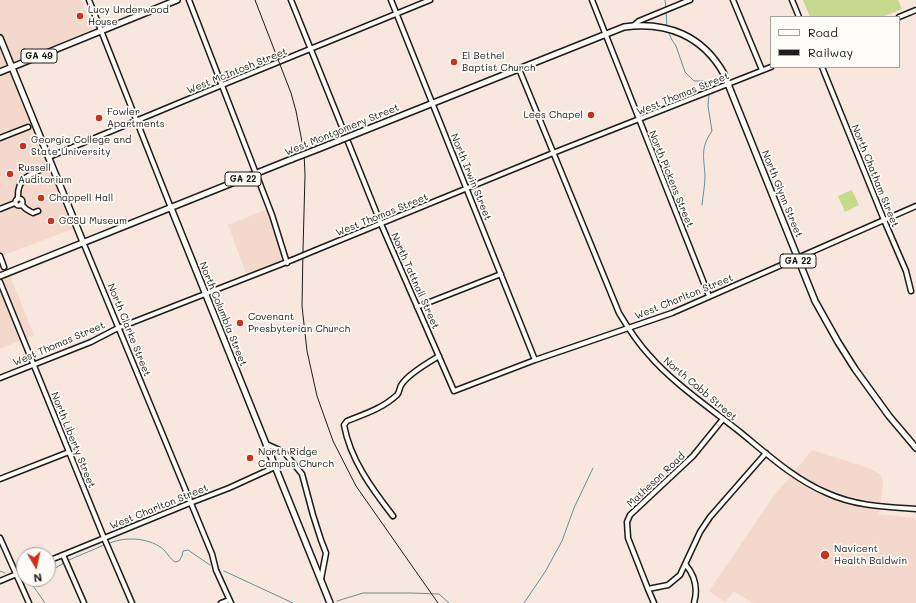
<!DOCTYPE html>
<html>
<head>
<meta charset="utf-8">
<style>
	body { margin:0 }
	#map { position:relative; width:916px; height:603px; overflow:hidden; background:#f8e7de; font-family:Mali,sans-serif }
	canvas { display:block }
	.legend { position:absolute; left:770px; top:16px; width:130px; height:52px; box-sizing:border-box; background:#fdfcf7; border:1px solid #a3a29f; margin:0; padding:5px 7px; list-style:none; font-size:12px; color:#1c1c1c }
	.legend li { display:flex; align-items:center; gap:8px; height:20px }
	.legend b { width:20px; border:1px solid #a3a29f }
	.north { position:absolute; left:16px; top:547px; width:40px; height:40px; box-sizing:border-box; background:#fdfcf7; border:1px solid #a3a29f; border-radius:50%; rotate:171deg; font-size:11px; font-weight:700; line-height:16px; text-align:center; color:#1c1c1c }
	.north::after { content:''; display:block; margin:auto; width:14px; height:18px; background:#c8321e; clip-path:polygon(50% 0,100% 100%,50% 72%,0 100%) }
</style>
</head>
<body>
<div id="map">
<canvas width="916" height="603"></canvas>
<ul class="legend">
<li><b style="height:5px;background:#fdfcf7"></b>Road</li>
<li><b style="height:5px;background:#1c1c1c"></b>Railway</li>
</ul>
<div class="north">N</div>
</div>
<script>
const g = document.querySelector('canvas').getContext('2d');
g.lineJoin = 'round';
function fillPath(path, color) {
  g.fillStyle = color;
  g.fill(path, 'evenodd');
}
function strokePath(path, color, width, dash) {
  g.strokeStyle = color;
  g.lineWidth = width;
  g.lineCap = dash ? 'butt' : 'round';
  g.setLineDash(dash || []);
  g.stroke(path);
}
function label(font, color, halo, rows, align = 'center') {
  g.font = font + ' Mali,sans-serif';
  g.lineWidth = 3.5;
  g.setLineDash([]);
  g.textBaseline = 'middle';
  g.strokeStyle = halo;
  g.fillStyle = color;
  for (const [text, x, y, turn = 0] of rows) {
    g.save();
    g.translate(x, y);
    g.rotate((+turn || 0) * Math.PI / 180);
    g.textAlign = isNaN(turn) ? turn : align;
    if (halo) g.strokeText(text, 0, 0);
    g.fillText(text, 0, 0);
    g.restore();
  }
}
fillPath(new Path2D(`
	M0 0H81L94 33 14 67 80 226 2 256 34 335 0 349Z
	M267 209 283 254 282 262 247 276 228 225Z
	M812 450 869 468 881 475 883 484 879 514 916 518V603H753L734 592 725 602 709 591 773 497Z`), '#f5d8cc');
fillPath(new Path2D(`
	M803 0H898L902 9 882 17H810Z
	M852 190 859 205 845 212 838 196Z`), '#c7d98d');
strokePath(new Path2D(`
	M665 0 666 8
	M666 11 667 28
	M668 31 672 40 676 46 685 72 694 81H705L708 86V91
	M702 205C703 195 705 185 705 176 704 157 700 148 712 131L708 106 709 94
	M110 543C126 536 151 538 164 550 168 554 170 559 175 562L179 561 182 556 183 551 188 550 210 565
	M69 560 104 545
	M0 571 5 573
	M224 571 293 603
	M48 572 64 563
	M32 579 29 580 45 603
	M337 601 363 593H411L439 594 449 603
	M524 603 545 572 562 541 574 508 593 468`), '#619099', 1);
const minor = new Path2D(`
	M89 0 171 208
	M189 0 272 215 287 263
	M291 0 381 224 454 391 535 360 672 313 916 206
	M391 0 535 360
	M592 0 709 296
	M733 0 762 70
	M792 0 799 17
	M899 17 916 10
	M633 26 639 21 690 0
	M822 67 884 220 906 271 911 291
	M519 69 619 313C628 328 637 342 649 355 673 383 710 408 740 432 767 454 794 479 827 493 855 506 885 507 916 509
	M0 138 28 127
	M49 157 227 83 430 0
	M18 198C17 178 29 175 45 168
	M15.5 202a3.5 3.5 0 1 1 7 0a3.5 3.5 0 1 1-7 0Z
	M21 204 26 209 33 213 38 211
	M0 209 15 203
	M83 242 212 554 216 570 231 603
	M316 250 553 153 771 67
	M0 256 4 267
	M0 282 104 538 132 603
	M417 307 501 274
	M0 378 91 342 118 328 292 260
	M723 419 693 456 630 515 627 522 628 538 648 589 668 585 680 575 700 532 710 517 766 453
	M266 444 284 452 302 474 313 515 321 540 326 553 321 579
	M0 479 69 452
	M393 516C372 489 350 459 344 425L347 421C365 414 383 408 397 395 400 392 399 387 402 384 408 374 429 362 439 356
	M0 538 29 603
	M63 555 84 603
	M48 561 190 503 229 488 275 467
	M686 565C695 576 698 589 694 603
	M0 581 24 571
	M648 589 654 603
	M221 603 229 600`);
const major = new Path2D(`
	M0 38 83 242
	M0 72 177 0
	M358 133 624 27C667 21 703 36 724 74L815 301 838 342 855 369 889 416 916 448
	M318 149 338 141
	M171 208 330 603
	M0 276 292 159`);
strokePath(minor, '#1c1c1c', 7);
strokePath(major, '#1c1c1c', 8);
strokePath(minor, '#fdfcf7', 4);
strokePath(major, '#fdfcf7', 5);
strokePath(new Path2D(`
	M255 0 291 93 296 111 304 152 305 175 303 250 302 306 307 351 317 396 333 441 356 486 438 603`), '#1c1c1c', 1);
const minorBridge = new Path2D(`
	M292 260 316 250`);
const majorBridge = new Path2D(`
	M338 141 358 133
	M292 159 318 149`);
strokePath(minorBridge, '#1c1c1c', 7, []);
strokePath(majorBridge, '#1c1c1c', 8, []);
strokePath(minorBridge, '#fdfcf7', 4);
strokePath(majorBridge, '#fdfcf7', 5);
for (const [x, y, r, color] of [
	[80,16,4,"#c8321e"],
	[454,62,4,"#c8321e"],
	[591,115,4,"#c8321e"],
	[99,118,4,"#c8321e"],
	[23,146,4,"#c8321e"],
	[10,174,4,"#c8321e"],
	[41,198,4,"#c8321e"],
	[51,221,4,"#c8321e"],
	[240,323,4,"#c8321e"],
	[250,458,4,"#c8321e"],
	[825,555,5,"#c8321e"]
]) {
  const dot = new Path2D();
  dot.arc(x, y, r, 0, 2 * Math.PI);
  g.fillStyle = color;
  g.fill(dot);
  strokePath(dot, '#fdfcf7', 1.5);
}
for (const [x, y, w] of [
	[39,56,36],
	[243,179,36],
	[798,261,36]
]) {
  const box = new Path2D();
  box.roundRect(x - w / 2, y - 7, w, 14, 3);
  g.fillStyle = '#fdfcf7';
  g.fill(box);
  strokePath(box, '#1c1c1c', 1);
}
label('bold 9px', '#1c1c1c', null, [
	["GA 49",39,56],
	["GA 22",243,179],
	["GA 22",798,261]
]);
label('10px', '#1c1c1c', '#fdfcf7', [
	["Lucy Underwood",88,10],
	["House",88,22],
	["El Bethel",462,56],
	["Baptist Church",462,68],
	["Fowler",107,112],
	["Apartments",107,124],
	["Lees Chapel",583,115,"right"],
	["Georgia College and",31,140],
	["State University",31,152],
	["Russell",18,168],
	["Auditorium",18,180],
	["Chappell Hall",49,198],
	["GCSU Museum",59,221],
	["Covenant",248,317],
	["Presbyterian Church",248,329],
	["North Ridge",258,452],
	["Campus Church",258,464],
	["Navicent",834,549],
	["Health Baldwin",834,561]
], 'left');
label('10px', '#1c1c1c', '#fdfcf7', [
	["West McIntosh Street",237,71,-22],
	["West Thomas Street",683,94,-22],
	["West Montgomery Street",342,130,-22],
	["North Chatham Street",875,176,68],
	["North Irwin Street",471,177,68],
	["North Pickens Street",671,179,68],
	["North Glynn Street",782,194,68],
	["West Thomas Street",382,215,-22],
	["North Tattnall Street",415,281,66],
	["West Charlton Street",684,297,-22],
	["North Columbia Street",223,314,68],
	["North Clarke Street",129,330,68],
	["West Thomas Street",59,344,-23],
	["North Cobb Street",700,389,40],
	["North Liberty Street",73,440,68],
	["Matheson Road",656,480,-43],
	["West Charlton Street",159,507,-22]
]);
</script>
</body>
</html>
